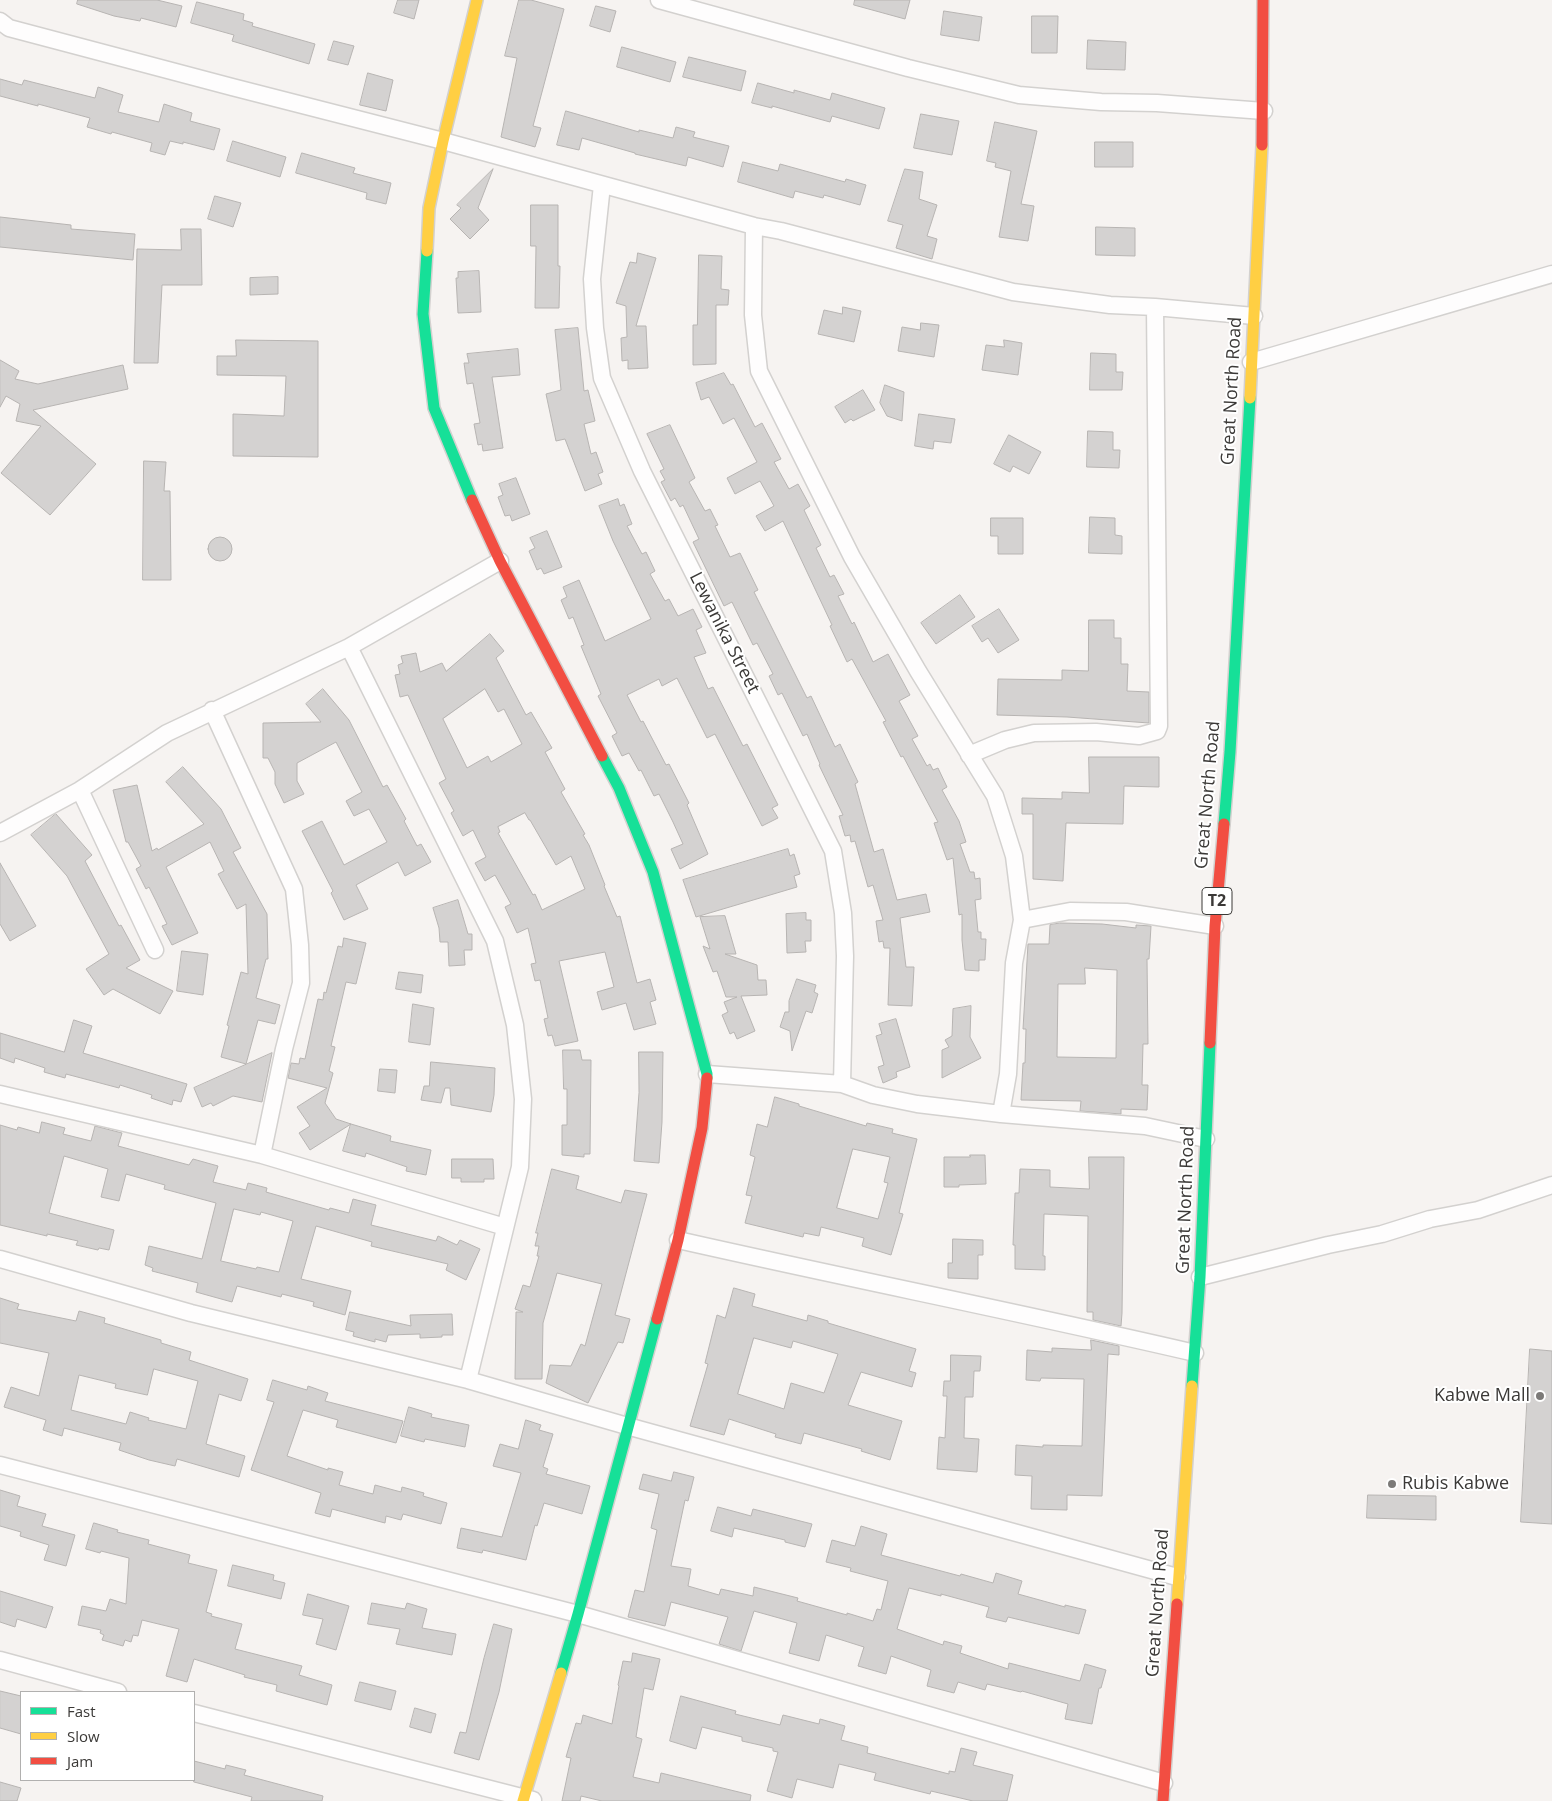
<!DOCTYPE html>
<html>
<head>
<meta charset="utf-8">
<style>
	body { margin:0 }
	#map { position:relative; width:1552px; height:1801px; overflow:hidden; background:#f6f3f1; font-family:"Open Sans",sans-serif }
	canvas { display:block }
	.legend { position:absolute; left:20px; top:1691px; width:175px; height:90px; box-sizing:border-box; background:#fff; border:1px solid #b1b0af; margin:0; padding:6px 9px; list-style:none; font-size:15px; color:#3b3937 }
	.legend li { display:flex; align-items:center; gap:10px; height:25px }
	.legend b { width:25px; border:1px solid #b1b0af }
</style>
</head>
<body>
<div id="map">
<canvas width="1552" height="1801"></canvas>
<ul class="legend">
<li><b style="height:6px;background:#16e098"></b>Fast</li>
<li><b style="height:6px;background:#ffcf43"></b>Slow</li>
<li><b style="height:6px;background:#f24e42"></b>Jam</li>
</ul>
</div>
<script>
const g = document.querySelector('canvas').getContext('2d');
g.lineJoin = 'round';
function fillPath(path, color) {
  g.fillStyle = color;
  g.fill(path, 'evenodd');
}
function strokePath(path, color, width, dash) {
  g.strokeStyle = color;
  g.lineWidth = width;
  g.lineCap = dash ? 'butt' : 'round';
  g.setLineDash(dash || []);
  g.stroke(path);
}
function label(font, color, halo, rows, align = 'center') {
  g.font = font + ' "Open Sans",sans-serif';
  g.lineWidth = 4;
  g.setLineDash([]);
  g.textBaseline = 'middle';
  g.strokeStyle = halo;
  g.fillStyle = color;
  for (const [text, x, y, turn = 0] of rows) {
    g.save();
    g.translate(x, y);
    g.rotate((+turn || 0) * Math.PI / 180);
    g.textAlign = isNaN(turn) ? turn : align;
    if (halo) g.strokeText(text, 0, 0);
    g.fillText(text, 0, 0);
    g.restore();
  }
}
const building = new Path2D(`
	M78 0H157L182 6 176 27 141 18 140 21 114 16 77 4Z
	M398 0H419L414 19 394 13Z
	M519 0H531L564 9 533 126 541 128 535 147 501 137 517 58 505 56Z
	M855 0H910L905 19 854 5Z
	M197 2 244 14 243 20 253 23 252 26 315 44 309 64 232 41 234 35 191 23Z
	M596 6 616 11 610 32 590 26Z
	M944 11 982 17 979 41 941 35Z
	M1032 16H1058L1057 53H1032Z
	M1088 40 1126 42 1125 70 1087 69Z
	M334 41 354 46 348 65 328 60Z
	M622 47 676 62 670 82 617 67Z
	M689 57 746 71 741 91 683 77Z
	M368 73 393 80 386 111 360 105Z
	M0 79 22 85 24 80 95 98 98 87 123 95 118 112 159 122 164 104 192 113 190 121 220 129 214 150 183 142V144L170 141 165 155 150 151 152 143 112 132 111 134 87 127 90 118 38 104V106L0 96Z
	M758 83 794 93V90L830 100 832 93 885 108 879 129 832 116 830 122 772 106V108L752 103Z
	M566 111 639 132V130L673 138 676 127 695 132 693 137 729 146 723 167 688 157 686 166 635 154V153L582 138 579 150 557 145Z
	M921 114 959 121 952 155 914 148Z
	M995 122 1037 131 1021 204 1034 206 1028 241 999 237 1011 171 995 167 996 163 987 161Z
	M233 141 286 157 280 177 227 161Z
	M1095 142H1133V167H1095Z
	M302 153 355 168 353 173 391 183 386 204 366 199 367 193 296 173Z
	M743 162 778 171 780 164 845 182 846 179 866 185 860 205 824 195 823 198 795 191 793 198 738 182Z
	M493 169 478 208 489 220 470 239 450 219 461 208 457 205Z
	M905 169 923 172 919 199 937 205 927 236 937 239 932 259 896 248 903 225 888 221Z
	M215 196 241 203 233 227 208 219Z
	M531 205H558V266H560L559 308H535L536 246H531Z
	M0 217 71 225V229L135 234 133 260 0 247Z
	M1096 227 1135 228V256L1096 255Z
	M181 229H201L202 285H162L158 363H134L137 249 181 250Z
	M638 253 656 258 636 326H646L648 368 628 369V360L622 361 621 338 627 337 626 306 616 303 630 262 636 263Z
	M699 255 722 256 721 289 729 290 728 305H716V364L693 365V325H697Z
	M479 271 481 312 458 313 456 278H458V272Z
	M278 277V294L250 295V278Z
	M843 307 861 311 854 342 818 334 824 310 842 314Z
	M921 323 939 325 934 357 898 351 902 327 920 330Z
	M578 328 584 391 588 390 595 421 584 424 591 454 596 452 603 472 598 474 602 484 585 491 565 439 556 441 546 394 561 390 555 330Z
	M236 340 318 341V457L233 456V414L284 416 286 376 217 375V356H236Z
	M1004 340 1022 343 1018 375 982 370 986 345 1004 347Z
	M518 349 520 375 492 377 503 448 483 451 482 444 478 445 474 424 480 423 473 383 467 384 464 363H469L467 354Z
	M1091 353 1116 354V372H1123L1122 390H1090Z
	M0 360 19 371 15 379 38 384 123 365 128 389 33 410 96 464 50 515 1 473 41 426 16 421 20 404 6 396 0 407Z
	M724 373 731 385 733 384 755 427 762 423 781 459 774 462 789 489 798 484 810 506 804 510 821 545 816 548 830 577 834 575 844 594 838 596 852 624 854 622 873 662 888 654 910 695 899 701 918 736 912 739 927 766 930 764 933 770 938 768 947 787 942 790 959 821 966 842 960 844 970 872H974L975 879 980 878 981 899 975 900 978 932H981V939H986L985 960H979V971L965 970 962 940V914L959 915 953 858 947 860 934 823 938 822 903 756 901 757 883 722 886 721 852 659 847 662 830 626 832 625 783 521 765 531 756 516 774 506 760 481 735 494 727 478 757 462 734 418 723 424 709 397 701 400 696 383Z
	M885 385 904 392 902 421 887 416 880 403Z
	M863 390 875 410 853 421 851 419 845 423 835 407Z
	M919 414 955 419 951 443 934 441 933 449 915 446Z
	M670 425 695 478 689 482 705 511 710 509 718 525 715 526 730 557 740 553 758 590 754 592 807 698 811 696 835 747 840 744 858 782 855 784 874 852 883 849 897 900 926 894 930 912 900 918 906 967H914L912 1006 888 1005 890 948H884L883 941 879 942 876 921 883 920 873 885 868 887 855 841 851 842 850 835 845 836 839 816 843 815 819 765 820 764 807 734 803 736 782 693 778 695 769 676 773 674 757 643 753 645 732 602 724 606 693 542 699 539 683 505 680 507 675 498 671 501 661 482 665 480 660 471 664 469 647 434Z
	M1088 431 1113 432V450H1120L1119 468 1087 467Z
	M1009 435 1041 452 1029 474 1013 466 1010 472 994 464Z
	M144 461 166 462 164 491H170L171 580H143Z
	M516 478 530 514 512 521 510 515 505 516 498 497 503 495 499 484Z
	M618 499 620 506 624 504 632 524 627 526 642 554 646 552 655 571 650 574 665 601 669 599 678 616 693 609 702 627 696 630 706 653 694 657 708 689 713 687 743 746 747 744 778 805 772 808 778 818 762 826 715 734 707 738 677 678 662 686 659 679 627 695 641 722 643 721 666 765 669 764 689 803 687 805 708 854 680 869 671 849 683 844 673 822 659 794 654 796 641 770 639 771 629 753 622 756 612 736 617 733 598 696 601 694 581 646 584 645 573 617 569 619 561 600 567 597 563 587 579 580 605 641 651 619 613 541 599 506Z
	M1090 517 1115 518V535L1122 536V554L1089 553Z
	M991 518H1023V554H998V536H991Z
	M547 531 562 567 544 574 541 568 537 570 529 551 535 548 530 538Z
	M208 549a12 12 0 1 1 24 0a12 12 0 1 1-24 0Z
	M960 595 975 617 936 644 921 623Z
	M999 609 1019 640 998 653 988 638 982 642 972 626Z
	M1089 620H1114V638H1121V664H1128L1127 691 1149 692V723L1067 717 997 715 998 679 1062 680V670L1088 671Z
	M490 634 504 651 496 658 526 715 531 712 552 748 545 752 565 789 561 792 585 834 583 835 589 845 605 885 604 886 617 917 620 916 637 983 650 979 656 1000 650 1002 656 1024 634 1030 626 1003 602 1010 597 992 614 987 605 952 559 961 578 1041 555 1046 552 1035 548 1036 544 1019 548 1018 540 980 535 981 531 964 536 963 528 928 517 933 505 907 511 904 495 875 485 881 475 863 486 857 473 830 463 836 451 813 454 811 439 783 446 779 408 695 400 697 395 675 400 674 398 665 403 663 401 656 416 653 420 672 442 663 446 671ZM485 689 498 712 504 709 522 744 491 762 488 756 467 768 443 719ZM525 813 529 820H530L556 865 571 856 585 889 542 910 535 894 533 895 498 833 500 832 498 827Z
	M323 689 349 720 383 787 387 785 406 819 404 821 417 846 421 844 431 862 405 876 398 862 356 885 368 909 344 920 331 893 333 891 302 831 322 821 344 865 387 842 369 809 354 816 346 801 362 792 336 742 297 763V781L304 794 284 803 275 784V772L268 758H263V723L321 722 306 704Z
	M1089 757H1159V787L1124 786 1123 824 1066 823 1063 881 1033 879V814H1022V798L1062 799V792L1089 793Z
	M183 767 221 809 241 848 233 852 267 914 268 959H266L256 998 280 1005 275 1024 258 1020 246 1064 221 1057 229 1026 227 1025 241 972 248 974 246 904 237 909 218 874 224 871 210 842 166 867 198 933 172 945 162 926 167 924 156 901 149 887 146 889 136 869 141 866 128 842H126L113 790 137 785 152 851 157 848 158 850 204 824 166 782Z
	M56 814 92 855 85 861 119 926 121 925 140 960 126 968 173 991 160 1014 113 989 104 995 86 969 109 954 67 876 31 835Z
	M788 849 790 856 794 854 800 874 794 876 797 887 696 917 683 880Z
	M0 863 36 926 10 941 0 924Z
	M458 900 468 934H472V950H464L465 965 449 966 448 942H440L439 928 433 908Z
	M806 913V920H811V941H805L806 952 787 953 786 914Z
	M725 916 736 954H725L757 965 758 980H766L767 995 741 996 755 1031 737 1039 734 1032 730 1034 722 1015 728 1012 724 1002 737 997H726L717 971 713 972 703 946 710 949 700 917Z
	M1060 923 1102 924 1136 928V925L1151 926 1149 959H1147L1148 1044H1143L1142 1085H1148L1147 1110 1121 1109V1114L1080 1111 1081 1101 1021 1100 1023 1063H1025L1026 1029H1023L1028 944H1049L1050 925ZM1085 968 1117 970 1116 1058 1057 1057 1058 984H1085Z
	M344 938 366 943 356 984 346 982 331 1046 335 1047 329 1071 333 1073 325 1103 336 1119 351 1124 310 1150 299 1133 310 1126 297 1107 327 1088 288 1078 291 1063 299 1064 300 1058 305 1059 318 999 323 1000 324 992 326 993 338 946 342 947Z
	M182 951 208 954 203 995 177 991Z
	M399 972 423 975 421 993 396 989Z
	M797 979 816 985 814 992 818 994 812 1013 806 1011 792 1051 790 1031 780 1027 785 1012H789V1001Z
	M413 1004 434 1008 430 1045 409 1042Z
	M971 1006 970 1037 981 1058 942 1078V1050L949 1047 945 1040 952 1036 953 1009Z
	M896 1019 910 1067 896 1072 897 1077 883 1083 878 1067 884 1065 876 1036 882 1034 879 1024Z
	M74 1020 92 1026 83 1053 187 1084 181 1102 173 1100 172 1105 151 1098 152 1095 120 1085 119 1088 66 1074 65 1078 44 1072 45 1068 15 1058 14 1063 0 1058V1033L64 1052Z
	M563 1050H580L582 1060H591L590 1154H584V1157L562 1155V1125H567V1089H564Z
	M639 1052H663L662 1122 659 1163 634 1161 639 1093Z
	M272 1053 262 1102 233 1096 213 1106 211 1103 202 1107 194 1088Z
	M431 1062 495 1068 494 1095 491 1112 451 1105 450 1088H445L441 1103 421 1100 424 1086H429Z
	M380 1069 397 1070 395 1093 378 1091Z
	M775 1097 799 1104V1106L866 1126 867 1123 893 1129 892 1133 917 1139 899 1213 903 1214 891 1255 862 1246 864 1238 821 1227 819 1236 804 1233 803 1237 745 1223 752 1196 746 1195 755 1157 750 1155 757 1124 767 1127ZM853 1149 890 1157 884 1182 888 1183 878 1219 837 1208Z
	M42 1122 65 1128 63 1134 91 1141 95 1126 122 1133 118 1146 189 1165 193 1159 218 1166 213 1182 246 1190 248 1183 267 1188 266 1192 329 1210 330 1208 349 1213 353 1199 376 1205 371 1225 436 1241 438 1236 457 1245 460 1240 480 1249 466 1280 446 1270 448 1264 371 1246 372 1242 316 1226 301 1279 351 1291 345 1315 313 1306 314 1302 282 1294 281 1297 237 1286 232 1302 196 1292 198 1283 152 1271 153 1268 145 1265 149 1246 202 1259 216 1203 164 1189 165 1185 126 1174 119 1201 101 1197 108 1169 64 1156 49 1213 114 1230 109 1250 99 1248 98 1250 76 1245 78 1241 47 1234V1236L0 1225V1125L17 1130 18 1127 39 1133ZM234 1209 260 1215 261 1212 293 1221 279 1272 257 1267 256 1269 221 1261Z
	M351 1124 391 1136 390 1141 431 1150 426 1175 406 1171 407 1167 366 1153 365 1157 343 1151Z
	M970 1155H985L986 1184 959 1185V1187H944V1157H970Z
	M1089 1157H1124L1122 1313 1121 1326 1093 1320V1312H1087L1088 1216 1044 1214 1043 1256H1045V1270L1015 1269V1245H1013L1015 1193H1019L1020 1169 1050 1170V1187L1089 1189Z
	M452 1159H493L494 1179H484V1182H461V1178H452Z
	M552 1169 579 1176 576 1189 621 1203 625 1190 647 1194 615 1315 630 1319 623 1343 618 1342 588 1403 546 1383 550 1365 571 1366 581 1344 585 1346 602 1284 557 1273 543 1323 542 1379H515L516 1312H523L515 1309 523 1285 530 1287 539 1256H537L539 1246H535L538 1233H536Z
	M953 1239 983 1240V1255H978V1279L948 1278V1263H952Z
	M734 1288 755 1294 752 1306 807 1321 808 1315 828 1321V1323L916 1349 909 1371 916 1373 912 1387 861 1372 848 1405 902 1421 890 1460 861 1451 862 1449 804 1433 801 1444 775 1437 776 1434 729 1419 724 1435 690 1426 708 1364 705 1363 717 1315 725 1318ZM754 1338 791 1348 793 1341 838 1354 824 1393 791 1383 784 1409 738 1394Z
	M0 1298 19 1304 17 1309 76 1321 79 1311 105 1318 104 1323 161 1340V1343L191 1352 189 1360 248 1379 241 1401 219 1394 206 1444 245 1456 239 1477 177 1459 175 1466 149 1460 119 1450 121 1443 64 1428 62 1436 43 1430 46 1420 4 1407 11 1387 39 1396 49 1353 0 1343ZM154 1369 198 1381 186 1429 148 1420 149 1418 130 1412 126 1424 71 1410 79 1375 116 1384 115 1388 147 1395Z
	M350 1312 411 1326 410 1315 452 1314 453 1335H442V1337L420 1338V1334L388 1335 386 1342 375 1339V1342L353 1336 354 1332 346 1330Z
	M1091 1340 1119 1346V1355L1108 1354 1102 1496 1067 1495V1510L1031 1509 1032 1476 1015 1475 1016 1445 1043 1447V1445L1082 1446 1084 1379 1041 1378 1040 1381 1026 1380 1027 1350 1052 1352V1348L1091 1350Z
	M1530 1349 1552 1351V1524L1521 1522Z
	M951 1355 981 1356 980 1371H974L973 1397H965L964 1438 979 1439 977 1472 937 1469 939 1437 945 1438 947 1396H943L944 1381H950Z
	M273 1380 307 1390 308 1386 328 1393 325 1401 403 1421 396 1443 336 1427 338 1420 303 1410 287 1456 328 1470V1468L343 1472 339 1485 373 1494 375 1485 401 1492 402 1487 424 1493 423 1496 447 1503 441 1524 403 1514 401 1520 386 1516 385 1523 332 1509 330 1517 315 1513 321 1493 251 1470 274 1402 267 1400Z
	M409 1407 432 1414 431 1417 469 1425 465 1447 425 1439 424 1442 401 1436Z
	M526 1420 541 1425 539 1430 553 1434 543 1467 548 1469 546 1474 590 1486 582 1514 544 1503 537 1526 535 1525 526 1560 483 1550 482 1553 457 1548 461 1528 502 1537 521 1473 493 1466 500 1444 518 1449Z
	M674 1472 694 1477 688 1501 685 1500 671 1566 691 1569 688 1586 719 1595 721 1589 753 1596 754 1587 798 1598 797 1601 847 1615V1613L873 1621 877 1609 881 1610 888 1581 850 1571 851 1568 826 1562 832 1540 855 1546 861 1526 887 1534 881 1555 960 1576 961 1574 993 1583 996 1573 1022 1581 1018 1594 1065 1607V1605L1086 1610 1079 1634 1008 1617 1006 1622 986 1617 989 1607 941 1594V1596L909 1588 897 1629 943 1645 944 1641 962 1646 960 1653 1008 1669 1009 1663 1080 1681 1085 1664 1106 1670 1101 1688H1099L1092 1724 1065 1719 1068 1704 1022 1691 1021 1692 987 1684 985 1690 958 1682 954 1693 927 1686 931 1670 891 1656 886 1674 858 1666 864 1647 826 1635 819 1661 789 1653 797 1623 754 1611 741 1651 719 1644 728 1617 671 1602 665 1626 628 1617 635 1590 644 1592 657 1530 651 1528 659 1494 639 1489 643 1474 671 1481Z
	M0 1490 20 1496 17 1506 46 1514 42 1526 75 1535 66 1566 44 1560 49 1545 20 1536 21 1532 0 1526Z
	M1368 1495 1436 1496V1520L1367 1518Z
	M718 1507 751 1516 753 1509 812 1524 805 1547 785 1542V1540L734 1528 732 1537 711 1531Z
	M94 1523 118 1530 117 1532 149 1540 148 1544 190 1555 188 1563 217 1570 206 1612 212 1614 211 1616 242 1624 235 1649 302 1666 299 1675 332 1685 327 1705 276 1691 277 1685 244 1677 245 1675 194 1659 187 1682 166 1676 179 1629 142 1620 138 1636 133 1635 131 1642 125 1640 123 1646 102 1640 104 1635 100 1633 101 1630 78 1625 82 1606 106 1611 110 1599 126 1604 129 1558 101 1551 100 1553 86 1549Z
	M233 1565 274 1575 273 1580 285 1583 281 1599 228 1586Z
	M0 1591 53 1607 46 1628 17 1619 15 1627 0 1622Z
	M308 1594 349 1606 336 1650 316 1644 323 1619 303 1615Z
	M372 1603 405 1609 407 1603 427 1609 422 1628 456 1634 452 1655 396 1644 400 1629 368 1624Z
	M494 1624 512 1629 499 1692 479 1760 454 1753 460 1732 466 1733 484 1658Z
	M633 1653 660 1659 653 1690 644 1688 636 1737 642 1739 633 1777 659 1783 661 1773 751 1795 750 1801H602L581 1796 580 1801H562L571 1758 566 1757 576 1723 581 1724 583 1715 612 1724 619 1686 618 1685 623 1661 631 1662Z
	M360 1682 396 1691 391 1710 355 1701Z
	M0 1691 21 1696V1734L0 1728Z
	M681 1696 736 1711 735 1714 780 1725 783 1715 819 1724 820 1719 845 1726 841 1740 868 1747 867 1753 949 1774V1771L955 1772 961 1748 977 1752 973 1765 1013 1775 1007 1801H973L931 1791 930 1794 874 1780 876 1773 839 1764 833 1788 797 1779 792 1798 767 1791 778 1752 773 1751V1748L742 1741V1737L702 1727 696 1749 670 1741Z
	M415 1708 436 1714 431 1733 410 1727Z
	M194 1761 225 1769 226 1765 246 1770 244 1775 323 1796 322 1801H251L252 1797 194 1782Z
	M0 1782 21 1788 17 1801H0Z`);
fillPath(building, '#d4d2d1');
strokePath(building, '#b7b4b2', 1);
const street = new Path2D(`
	M659 0 908 68 1019 95 1101 102 1157 103 1264 111
	M0 21 9 28 232 87 443 141 754 226 781 231 1013 292 1110 305 1155 307 1254 316
	M602 185 592 279 595 328 602 378 642 471 833 851 843 913 845 956 842 1084
	M1251 362 1552 274
	M349 647 495 941 515 1025 523 1099 520 1167 468 1380
	M212 710 294 889 300 945 301 983 284 1049 262 1155
	M969 755 1005 740 1034 733 1096 732 1139 736 1157 731 1159 726 1155 307
	M0 833 80 790
	M1022 920 1070 911 1126 912 1215 926
	M155 950 80 790 167 733 349 647 500 561
	M707 1074 842 1084 873 1095 917 1104 1001 1114 1008 1074 1014 963 1022 920 1014 856 995 796 918 671 852 557 759 371 753 315 754 226
	M0 1094 262 1155 505 1227
	M1001 1114 1145 1126 1206 1139
	M678 1240C850 1279 1023 1313 1195 1353
	M0 1259 191 1313 468 1380 627 1426 1177 1577
	M1200 1277 1328 1245 1382 1234 1430 1219 1478 1210 1552 1185
	M0 1465 578 1614 1164 1783
	M0 1660 118 1692
	M194 1713 533 1800`);
const fast = new Path2D(`
	M427 251 423 314 434 408 472 500
	M602 756 619 788 653 872 707 1074V1078
	M1224 824 1230 752 1250 398
	M1192 1386 1200 1277 1210 1043
	M561 1673 578 1614 657 1319`);
const slow = new Path2D(`
	M427 251 429 208 443 141 477 0
	M1250 398 1262 145
	M1177 1604 1192 1386
	M523 1801 561 1673`);
const jam = new Path2D(`
	M1262 145 1263 0
	M472 500 500 561 602 756
	M1210 1043 1215 926 1224 824
	M657 1319 678 1240 702 1128 707 1078
	M1163 1801 1177 1604`);
strokePath(street, '#d3d1cf', 19);
strokePath(fast, '#d3d1cf', 14);
strokePath(slow, '#d3d1cf', 14);
strokePath(jam, '#d3d1cf', 14);
strokePath(street, '#fefdfd', 16);
strokePath(fast, '#16e098', 11);
strokePath(slow, '#ffcf43', 11);
strokePath(jam, '#f24e42', 11);
for (const [x, y, r, color] of [
	[1540,1396,5,"#7c7a78"],
	[1392,1484,5,"#7c7a78"]
]) {
  const dot = new Path2D();
  dot.arc(x, y, r, 0, 2 * Math.PI);
  g.fillStyle = color;
  g.fill(dot);
  strokePath(dot, '#fff', 2);
}
for (const [x, y, w] of [
	[1217,901,30]
]) {
  const box = new Path2D();
  box.roundRect(x - w / 2, y - 13.5, w, 27, 4);
  g.fillStyle = '#fff';
  g.fill(box);
  strokePath(box, '#3b3937', 1);
}
label('bold 16px', '#3b3937', null, [
	["T2",1217,901]
]);
label('18px', '#3b3937', '#fff', [
	["Great North Road",1232,391,-87],
	["Lewanika Street",724,633,63],
	["Great North Road",1208,795,-85],
	["Great North Road",1186,1200,-88],
	["Great North Road",1158,1603,-86]
]);
label('18px', '#3b3937', '#fff', [
	["Kabwe Mall",1530,1396],
	["Rubis Kabwe",1402,1484,"left"]
], 'right');
</script>
</body>
</html>
